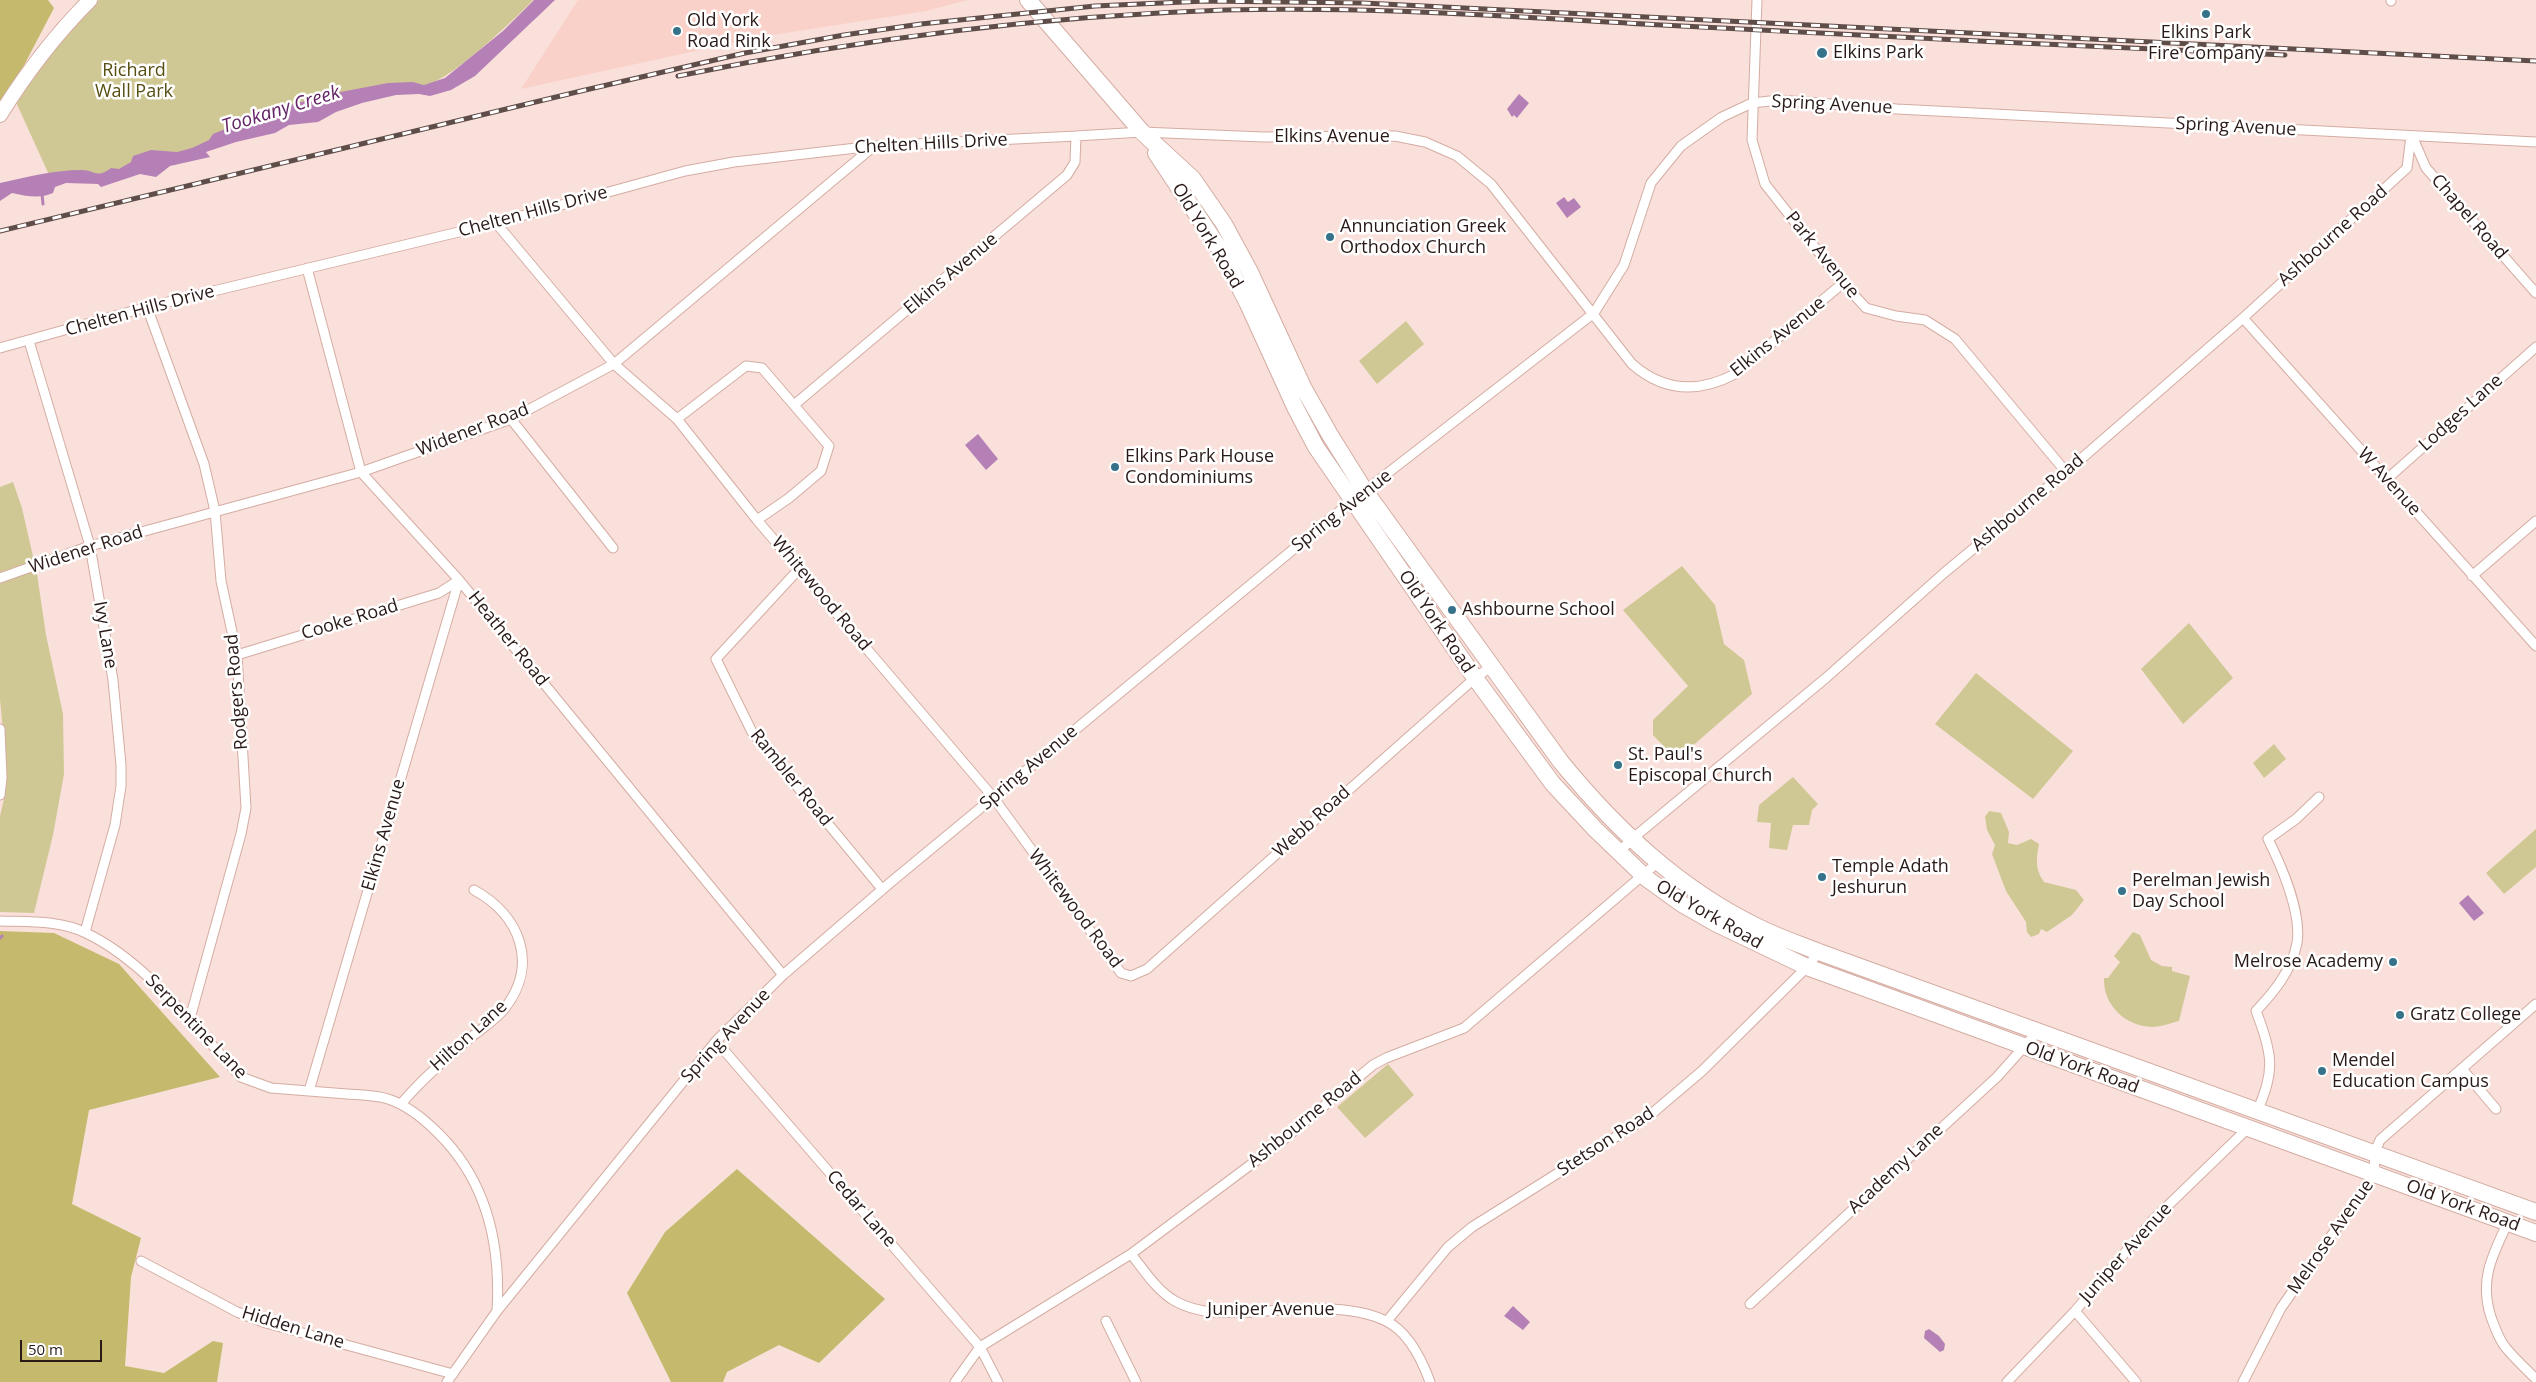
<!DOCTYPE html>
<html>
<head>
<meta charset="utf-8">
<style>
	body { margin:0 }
	#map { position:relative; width:2536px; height:1382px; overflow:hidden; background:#fae0db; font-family:"Open Sans",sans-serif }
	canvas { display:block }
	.scale { position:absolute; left:20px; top:1340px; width:82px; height:22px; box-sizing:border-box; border:2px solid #291a17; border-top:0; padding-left:6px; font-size:15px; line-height:18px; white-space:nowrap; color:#291a17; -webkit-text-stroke:4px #fff; paint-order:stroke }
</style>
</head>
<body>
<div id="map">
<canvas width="2536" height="1382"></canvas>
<div class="scale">50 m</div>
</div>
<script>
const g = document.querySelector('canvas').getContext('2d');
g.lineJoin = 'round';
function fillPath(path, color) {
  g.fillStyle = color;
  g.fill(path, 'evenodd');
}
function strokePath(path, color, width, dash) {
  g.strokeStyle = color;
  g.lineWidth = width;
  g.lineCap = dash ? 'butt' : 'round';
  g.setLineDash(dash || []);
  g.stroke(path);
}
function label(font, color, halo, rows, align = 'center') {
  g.font = font + ' "Open Sans",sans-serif';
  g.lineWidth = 5;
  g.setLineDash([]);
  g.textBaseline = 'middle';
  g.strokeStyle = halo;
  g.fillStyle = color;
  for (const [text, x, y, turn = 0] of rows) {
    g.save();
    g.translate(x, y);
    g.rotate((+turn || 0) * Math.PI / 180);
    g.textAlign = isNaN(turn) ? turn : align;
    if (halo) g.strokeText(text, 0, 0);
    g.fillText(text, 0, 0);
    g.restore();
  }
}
fillPath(new Path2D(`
	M578 0H968L926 11 760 37 521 89Z`), '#f9d1c8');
fillPath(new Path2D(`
	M99 0H533C516 18 447 84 424 85 421 85 416 83 413 82L206 145 95 176 50 177 15 100 34 70Z
	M1406 321 1424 344 1377 384 1359 361Z
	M13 482 22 508 37 574 46 635 63 714 64 774 53 835 34 913 0 912V816L4 799 6 765 0 699V487Z
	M1682 566 1715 605 1724 644 1744 660 1752 694 1689 749 1673 756 1653 735V720L1688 686 1623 610Z
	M2189 623 2233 678 2183 724 2141 669Z
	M1976 673 2073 751 2033 799 1935 724Z
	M2274 744 2286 759 2264 778 2253 763Z
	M1793 777 1818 804 1812 810 1809 825H1793L1787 850 1769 848 1771 823 1757 822 1759 805Z
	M1989 811 2001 813 2009 832 2008 843 2017 845 2031 839 2039 844C2036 859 2035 870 2044 882L2076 890 2084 900 2072 915 2047 932 2041 929 2039 934 2031 937 2027 932 2026 922 2006 891 1992 854 1995 845 1987 830 1985 817Z
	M2536 829V867L2504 894 2486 873Z
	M2133 932 2140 935 2151 960 2162 966 2172 967V971L2190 976 2179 1021C2171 1023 2161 1027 2152 1027 2125 1026 2103 1005 2104 978H2108L2120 962 2114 956Z
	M1388 1064 1414 1095 1365 1138 1337 1107Z`), '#d0c894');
fillPath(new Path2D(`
	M0 0H48L54 8 0 111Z
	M0 931 54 933 119 964 220 1077 89 1110 72 1204 141 1238 131 1277 125 1366 164 1373 213 1341 223 1343 217 1382H0Z
	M737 1169 885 1299 819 1363 779 1345 727 1372 723 1382H671L627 1293 665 1232Z`), '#c5b96d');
fillPath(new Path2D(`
	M534 0H555L475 76 451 90 430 96 419 94 396 95 362 103 336 112 318 122 289 125 275 133 236 142 206 152 210 157 170 166 156 177 140 174 101 187 98 184 66 183 55 187 53 193C40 199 26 196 12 193L0 201V183C27 177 54 170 82 170 94 170 97 179 111 168L119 169 131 162 133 156 151 150 177 152 192 148 209 140 213 134 235 125H252L287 106 330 94 388 83 413 82 424 85 445 78 503 31Z
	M1519 94 1529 103 1517 118 1514 115 1512 117 1507 109Z
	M1564 197 1568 202 1574 198 1581 207 1567 218 1556 203Z
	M978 434 998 459 986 470 965 445Z
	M2468 895 2484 913 2474 921 2459 903Z
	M1513 1306 1530 1322 1523 1330 1504 1316Z
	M1929 1329 1939 1336 1945 1344 1944 1350 1940 1352 1924 1338 1925 1331Z`), '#b580b6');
strokePath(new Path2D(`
	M42 194 43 204
	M0 938 2 936`), '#b580b6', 3);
const street = new Path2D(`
	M1757 0 1752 140 1765 184 1843 283 1866 308 1896 316 1925 320 1955 339 2066 472
	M2391 0V1
	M2412 136 2426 168 2536 293
	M496 223 614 364 677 419 757 520 993 797 1121 973 1131 976 1147 969 1475 678 1492 666
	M307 268 361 472 459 580 783 975
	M147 307 204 464 215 511 221 581 237 655 246 808 241 834 189 1022
	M2243 318 2536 646
	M29 341 90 546 113 680 121 765V786L115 825 85 932
	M0 348 147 307 496 223 685 171 734 162 874 146 1076 136
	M794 405 1067 175 1075 162 1076 136 1142 132 1263 137 1395 136 1425 142 1457 156 1491 184 1632 364C1664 392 1699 393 1735 374L1843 283
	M511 419 613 548
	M677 419 746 366 762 368 829 446 821 471 789 498 757 520
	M2387 479 2536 347
	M799 569 716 659 752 732 882 889
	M2472 576 2536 521
	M0 578 90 546 361 472 511 419 614 364 874 146
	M237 655 439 593 459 580
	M0 729 2 778 0 795
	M1619 852 1632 839 1827 677 1944 573 2066 472 2243 318 2407 168 2411 136
	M0 921C28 922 60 920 86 933 147 962 195 1028 241 1077L271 1088C296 1090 321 1092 347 1094 360 1095 375 1095 388 1099 407 1105 424 1119 438 1133 487 1181 501 1244 497 1311
	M716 1041 980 1347 998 1382
	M2462 1069 2496 1109
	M309 1091 459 580
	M401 1104C422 1079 445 1059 470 1038 481 1029 496 1020 505 1008 539 964 520 915 474 890
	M2257 1111C2276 1071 2272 1052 2256 1011 2274 992 2292 970 2297 943 2302 913 2281 865 2268 839L2296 819 2319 797
	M2508 1222C2492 1256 2479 1280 2491 1317 2495 1328 2499 1340 2506 1348 2515 1359 2526 1369 2536 1379
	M1131 1254C1144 1270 1157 1291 1175 1301 1200 1315 1227 1313 1254 1312 1294 1309 1349 1303 1386 1321 1409 1332 1422 1360 1430 1382
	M141 1261 237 1312 266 1323 453 1374
	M1750 1304 1997 1077 2038 1031
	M2075 1311 2136 1382
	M1106 1321 1136 1382
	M1387 1321 1448 1247 1472 1227 1649 1116 1702 1071 1807 967 1819 952
	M447 1382 497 1311 716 1041 783 975 891 882 1353 500 1594 313 1624 265 1651 183 1681 146 1722 117 1752 103 1779 100 1897 109 2536 142
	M955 1382 980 1347 1131 1254 1277 1145 1373 1065 1386 1058 1464 1028 1657 863
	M2007 1382 2075 1311 2153 1220 2248 1128
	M2243 1382 2281 1308 2375 1173 2374 1154 2380 1140 2536 1004`);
const primary = new Path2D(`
	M0 115C26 73 55 35 90 0`);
const highway = new Path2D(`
	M1028 0 1142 132 1193 179 1224 224 1250 272 1304 389 1330 435 1365 491 1561 762C1616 829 1679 889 1758 927 1778 937 1799 944 1819 952L2536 1212
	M1156 153 1221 251 1248 304 1295 407 1316 447 1475 678 1553 784 1596 830 1646 878 1682 904 1717 924 1807 967 2536 1233`);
strokePath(street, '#d4aca2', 11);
strokePath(primary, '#d4aca2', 16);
strokePath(highway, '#d4aca2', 18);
strokePath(street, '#fff', 9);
strokePath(primary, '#fff', 14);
strokePath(highway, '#fff', 16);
const rail = new Path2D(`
	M678 76C860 39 1040 16 1225 10 1370 6 1517 17 1662 25 1870 36 2077 46 2285 55
	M0 231 581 91 745 53 844 35 921 24 1095 6 1206 1 1363 3 2536 61`);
strokePath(rail, '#5f4d49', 5);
strokePath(rail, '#fff', 3, [9]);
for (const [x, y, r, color] of [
	[2206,14,5,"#36738a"],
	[677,31,5,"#36738a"],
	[1822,53,6,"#36738a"],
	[1330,237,5,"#36738a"],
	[1115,467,5,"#36738a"],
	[1452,610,5,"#36738a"],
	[1618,765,5,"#36738a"],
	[1822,877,5,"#36738a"],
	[2122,891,5,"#36738a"],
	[2393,962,5,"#36738a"],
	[2400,1015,5,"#36738a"],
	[2322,1071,5,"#36738a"]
]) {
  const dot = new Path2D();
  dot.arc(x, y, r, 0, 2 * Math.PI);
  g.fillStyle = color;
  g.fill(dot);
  strokePath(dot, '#fff', 2);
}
label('18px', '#291a17', '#fff', [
	["Old York",687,21],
	["Road Rink",687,42],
	["Elkins Park",2206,33,"center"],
	["Fire Company",2206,54,"center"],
	["Elkins Park",1833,53],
	["Annunciation Greek",1340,227],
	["Orthodox Church",1340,248],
	["Elkins Park House",1125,457],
	["Condominiums",1125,478],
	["Ashbourne School",1462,610],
	["St. Paul's",1628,755],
	["Episcopal Church",1628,776],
	["Temple Adath",1832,867],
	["Jeshurun",1832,888],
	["Perelman Jewish",2132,881],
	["Day School",2132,902],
	["Melrose Academy",2383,962,"right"],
	["Gratz College",2410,1015],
	["Mendel",2332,1061],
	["Education Campus",2332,1082]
], 'left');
label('18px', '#574e13', '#fff', [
	["Richard",134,71],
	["Wall Park",134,92]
]);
label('18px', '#291a17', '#fff', [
	["Spring Avenue",1832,105,3],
	["Spring Avenue",2236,127,3],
	["Elkins Avenue",1332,137],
	["Chelten Hills Drive",931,144,-3],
	["Chelten Hills Drive",533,212,-15],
	["Chapel Road",2469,217,49],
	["Old York Road",1207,236,59],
	["Ashbourne Road",2333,236,-42],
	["Park Avenue",1822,255,51],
	["Elkins Avenue",951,274,-40],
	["Chelten Hills Drive",140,311,-15],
	["Elkins Avenue",1778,337,-39],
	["Lodges Lane",2461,413,-42],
	["Widener Road",473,430,-21],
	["W Avenue",2389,482,48],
	["Ashbourne Road",2028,503,-40],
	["Spring Avenue",1342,511,-38],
	["Widener Road",86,550,-18],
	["Whitewood Road",821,594,50],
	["Cooke Road",350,620,-17],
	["Old York Road",1436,622,56],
	["Ivy Lane",105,635,80],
	["Heather Road",508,639,51],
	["Rodgers Road",237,692,-95],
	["Spring Avenue",1029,768,-40],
	["Rambler Road",791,778,51],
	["Webb Road",1312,822,-42],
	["Elkins Avenue",384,835,-74],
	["Whitewood Road",1075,909,53],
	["Old York Road",1709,915,30],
	["Serpentine Lane",196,1027,46],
	["Hilton Lane",469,1036,-42],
	["Spring Avenue",726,1036,-47],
	["Old York Road",2082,1068,20],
	["Ashbourne Road",1305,1120,-39],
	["Stetson Road",1606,1142,-33],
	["Academy Lane",1896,1169,-43],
	["Old York Road",2463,1206,20],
	["Cedar Lane",861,1209,49],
	["Melrose Avenue",2331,1237,-55],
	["Juniper Avenue",2126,1253,-48],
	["Juniper Avenue",1271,1310],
	["Hidden Lane",293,1328,17]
]);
label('italic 19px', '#632366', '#fff', [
	["Tookany Creek",281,110,-17]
]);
</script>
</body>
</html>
